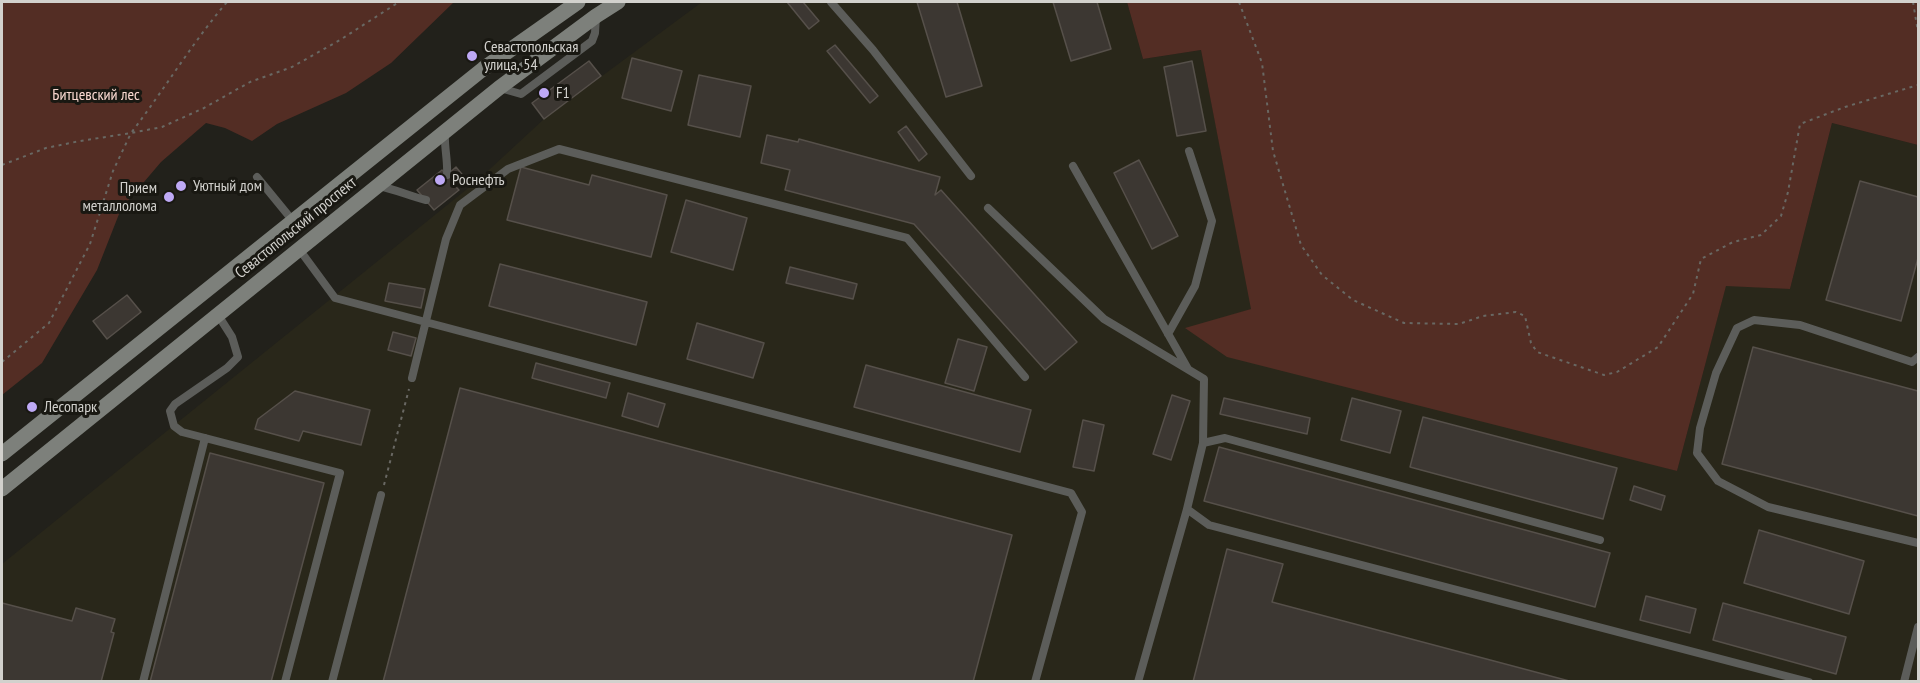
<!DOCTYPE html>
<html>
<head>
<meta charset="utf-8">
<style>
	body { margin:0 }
	#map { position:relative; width:1920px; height:683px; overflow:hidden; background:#22211b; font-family:"PT Sans Narrow",sans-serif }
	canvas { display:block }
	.frame { position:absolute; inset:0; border:3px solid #d2d1cd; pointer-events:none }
</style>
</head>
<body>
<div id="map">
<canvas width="1920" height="683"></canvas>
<div class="frame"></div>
</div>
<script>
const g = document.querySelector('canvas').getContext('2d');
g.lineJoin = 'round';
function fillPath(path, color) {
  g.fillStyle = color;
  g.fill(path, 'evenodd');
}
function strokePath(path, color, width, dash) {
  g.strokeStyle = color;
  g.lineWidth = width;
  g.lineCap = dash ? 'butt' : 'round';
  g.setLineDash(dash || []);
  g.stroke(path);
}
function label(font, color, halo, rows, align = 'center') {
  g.font = font + ' "PT Sans Narrow",sans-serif';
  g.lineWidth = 6;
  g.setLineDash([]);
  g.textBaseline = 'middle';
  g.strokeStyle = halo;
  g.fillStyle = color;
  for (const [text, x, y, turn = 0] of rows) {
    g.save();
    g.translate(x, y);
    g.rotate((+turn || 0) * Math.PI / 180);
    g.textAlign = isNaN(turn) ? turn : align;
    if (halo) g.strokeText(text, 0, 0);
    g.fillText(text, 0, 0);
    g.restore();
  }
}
fillPath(new Path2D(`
	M702 2H1127L1143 59 1201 50 1252 309 1186 329 1677 471 1726 285 1790 289 1832 123 1918 145V681L2 682V564L477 181 544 119Z`), '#29271a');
fillPath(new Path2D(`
	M2 2H454L391 63 346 93 277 124 252 141 225 128 206 123 161 162 121 209 97 270 42 363 2 395Z
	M1127 2H1918V145L1832 123 1790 289 1726 286 1677 471 1227 357 1185 328 1251 309 1201 50 1143 59Z`), '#532d24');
const building = new Path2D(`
	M787 2H803L819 21 809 29Z
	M917 2H957L982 86 946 97Z
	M1053 2H1097L1111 49 1071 61Z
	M835 45 878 96 870 103 827 51Z
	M632 58 682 71 671 111 622 98Z
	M589 61 601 76 544 119 532 103Z
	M1192 61 1206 131 1177 136 1164 67Z
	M699 75 751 86 740 137 688 125Z
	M906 126 927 154 919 161 898 132Z
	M767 135 798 142 799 139 940 177 935 195 941 190 1077 342 1045 370 914 224 785 190 790 170 761 163Z
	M1139 160 1178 236 1152 249 1114 173Z
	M456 167 465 178 455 186 459 190 434 210 417 190 442 170 447 175Z
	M521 167 589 185 592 175 667 195 651 257 507 220Z
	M1860 181 1918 197V258L1901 321 1826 300Z
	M686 200 747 218 733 270 671 252Z
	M500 264 647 302 636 345 489 306Z
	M790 267 857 284 853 299 786 283Z
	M389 283 425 289 421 308 385 301Z
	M127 295 141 312 107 339 93 321Z
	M697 323 764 343 753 378 687 359Z
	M393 332 416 338 411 356 388 350Z
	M958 339 987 347 974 391 945 383Z
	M1753 347 1918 391V516L1722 464Z
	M536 363 610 383 606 398 532 378Z
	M866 365 1031 410 1020 452 854 407Z
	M460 388 1012 535 973 682H383Z
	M295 391 370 410 361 445 303 431 299 441 255 429 258 419Z
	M628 393 665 404 658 427 622 416Z
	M1172 395 1190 401 1171 460 1153 454Z
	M1224 398 1310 418 1307 434 1220 414Z
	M1352 398 1401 411 1390 453 1341 440Z
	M1423 417 1617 468 1603 519 1410 467Z
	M1083 420 1104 425 1094 471 1073 467Z
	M1219 447 1610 553 1595 607 1204 501Z
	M210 453 324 483 271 682H150Z
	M1634 486 1665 496 1661 510 1630 500Z
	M1759 530 1864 561 1849 614 1744 583Z
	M1227 549 1283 564 1272 602 1573 682H1193Z
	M1646 596 1696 609 1690 633 1640 620Z
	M2 603 72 621 76 608 115 619 111 632 114 633 101 682H2Z
	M1723 603 1846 637 1836 674 1713 640Z`);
fillPath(building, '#3c3732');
strokePath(building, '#56504a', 1.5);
strokePath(new Path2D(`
	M1239 2 1262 63 1273 151 1301 245 1322 275 1353 300 1404 323 1459 324 1483 316 1516 312 1525 316 1531 343 1537 352 1604 375 1617 372 1658 347 1693 294 1701 259 1733 242 1761 235 1781 216 1788 192 1800 124 1845 107 1918 85
	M1913 2 1918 32
	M2 165 46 148 80 141 131 133C164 90 192 43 227 2
	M2 362 49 323 90 244 113 171 131 133 162 127 204 108 250 82 292 67 340 40 399 2
	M384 485 409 389`), '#696863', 2, [3, 4.5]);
strokePath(new Path2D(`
	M831 2 873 50 971 176
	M500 88 521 94 592 41 595 33 596 16
	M445 132C444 147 448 160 447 175
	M1073 166 1188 369
	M257 177 293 221
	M378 186C395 189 409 196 426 200
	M988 208 1104 319 1204 379 1203 443
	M299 249 335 298 1071 493 1082 512 1035 682
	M218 315 232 337 238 357 227 368 175 404 170 411 174 426 182 432 340 473 285 682
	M1168 334 1195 286 1212 221 1189 151
	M1918 357 1912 362 1800 325 1754 320 1737 328 1716 373 1700 428 1697 453 1718 481 1768 507 1918 543
	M412 378 446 239 460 205 508 169 559 149 907 238 1025 377
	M1600 540 1225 438 1203 443 1187 509 1209 525 1809 682
	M143 682 205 438
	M332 682 381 495
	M1138 682 1187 509
	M1904 682 1918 627`), '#5c5d5a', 8);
strokePath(new Path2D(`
	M2 454 483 69 578 2
	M2 489 499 88 596 16 618 2`), '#7d807b', 15);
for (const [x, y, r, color] of [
	[472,56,6,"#bea9f5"],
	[544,93,6,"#bea9f5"],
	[440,180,6,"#bea9f5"],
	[181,186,6,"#bea9f5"],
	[169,197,6,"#bea9f5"],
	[32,407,6,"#bea9f5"]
]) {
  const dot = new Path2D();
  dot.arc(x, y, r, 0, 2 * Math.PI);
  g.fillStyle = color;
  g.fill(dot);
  strokePath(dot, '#191812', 2);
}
label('16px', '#d2d1cd', '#191812', [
	["Севастопольская",484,47],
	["улица, 54",484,65],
	["F1",556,93],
	["Роснефть",452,180],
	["Уютный дом",193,186],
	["Прием",157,188,"right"],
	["металлолома",157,206,"right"],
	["Лесопарк",44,407]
], 'left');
label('16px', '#f9d8d0', '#191812', [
	["Битцевский лес",96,95]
]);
label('16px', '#d2d1cd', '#191812', [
	["Севастопольский проспект",296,228,-39]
]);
</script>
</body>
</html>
